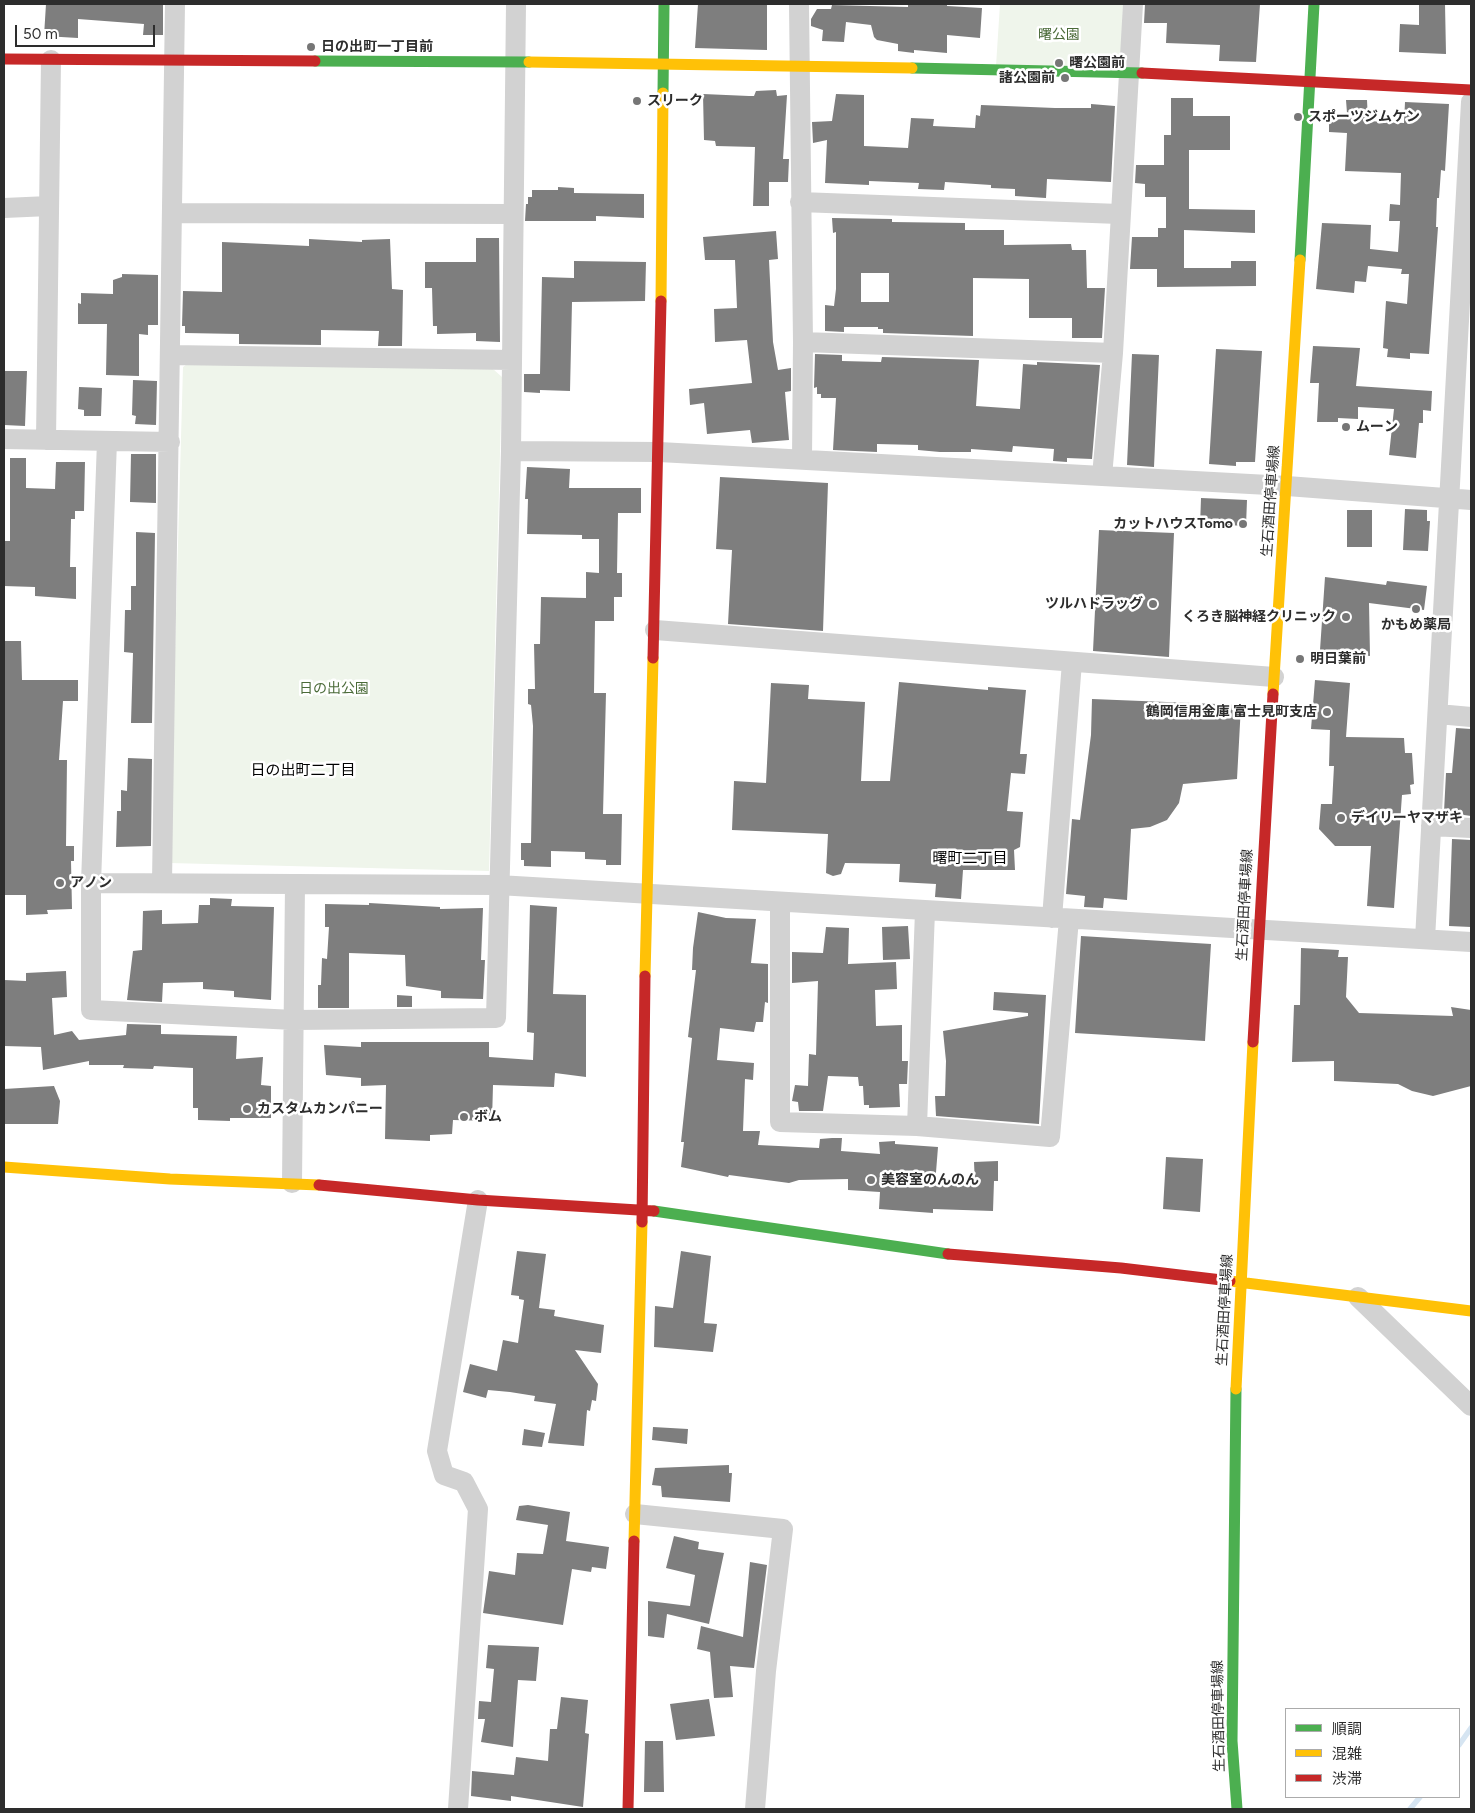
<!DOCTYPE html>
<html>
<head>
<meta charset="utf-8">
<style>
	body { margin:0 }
	#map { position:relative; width:1475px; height:1813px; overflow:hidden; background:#fff; font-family:Figtree,"Noto Sans JP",sans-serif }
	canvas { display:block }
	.frame { position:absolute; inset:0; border:5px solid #2d2d2d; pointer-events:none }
	.legend { position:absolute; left:1285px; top:1708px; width:175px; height:90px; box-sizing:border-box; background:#fff; border:1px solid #ababab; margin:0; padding:6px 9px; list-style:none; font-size:15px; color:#2d2d2d }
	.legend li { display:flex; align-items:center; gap:10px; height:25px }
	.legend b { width:25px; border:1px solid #ababab }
	.scale { position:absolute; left:15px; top:25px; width:140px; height:22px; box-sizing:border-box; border:2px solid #2d2d2d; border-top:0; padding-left:6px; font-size:15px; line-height:18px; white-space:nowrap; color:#2d2d2d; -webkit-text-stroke:4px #fff; paint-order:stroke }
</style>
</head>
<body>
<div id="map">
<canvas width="1475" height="1813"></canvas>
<div class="frame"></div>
<ul class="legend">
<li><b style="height:6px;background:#4caf50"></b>順調</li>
<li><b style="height:6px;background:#ffc107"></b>混雑</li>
<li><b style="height:6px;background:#c62828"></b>渋滞</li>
</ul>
<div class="scale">50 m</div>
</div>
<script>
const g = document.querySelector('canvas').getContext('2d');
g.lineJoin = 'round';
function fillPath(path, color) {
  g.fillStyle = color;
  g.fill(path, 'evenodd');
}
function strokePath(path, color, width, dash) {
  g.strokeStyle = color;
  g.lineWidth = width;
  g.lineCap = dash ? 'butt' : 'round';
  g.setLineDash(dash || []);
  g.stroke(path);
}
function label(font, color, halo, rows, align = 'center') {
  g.font = font + ' Figtree,"Noto Sans JP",sans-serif';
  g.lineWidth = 5;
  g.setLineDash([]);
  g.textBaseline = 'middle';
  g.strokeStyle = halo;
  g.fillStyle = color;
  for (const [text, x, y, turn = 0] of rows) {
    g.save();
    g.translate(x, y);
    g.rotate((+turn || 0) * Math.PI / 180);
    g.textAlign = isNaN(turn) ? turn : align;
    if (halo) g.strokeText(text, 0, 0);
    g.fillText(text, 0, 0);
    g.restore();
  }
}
fillPath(new Path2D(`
	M1000 4H1123L1121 67 996 66Z
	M190 362 493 369 502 377 489 871 169 863 183 367Z`), '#eff5eb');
strokePath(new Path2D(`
	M1459 1745 1471 1728
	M1410 1809 1420 1797`), '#d6e5f2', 5.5);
fillPath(new Path2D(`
	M46 4H163V35H143L144 24 78 19V38L44 36Z
	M698 4H767V50L695 48Z
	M908 4H947V6L982 8 980 38 947 35V53L914 50V53L898 51V44L877 40 874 37 871 25 846 22 844 42 822 41 823 30 811 26V19L817 9H831L832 5 908 7Z
	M1145 4H1260L1256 62 1219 61 1220 45 1166 43 1167 23H1144Z
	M1419 4H1445L1446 54 1399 52 1400 24 1419 25Z
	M776 90 777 96 787 95 783 159H789L788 182H769V206H753L755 147 716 146 715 141 704 140 703 94 749 96H754L756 91Z
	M836 94 864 95V146L908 148 911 118 934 119 933 126 975 128 976 115 980 116 981 105 1055 108H1091V104L1115 106 1111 182 1047 179 1046 198 1015 196V189L991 188V185L945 182 944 190 918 189 919 183 869 181V185L825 183 827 140 813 143 812 122 832 121Z
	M1171 98H1193V116H1230V150H1189V209L1255 210V233L1184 230V268H1231V261H1256V286L1157 287V269H1130L1132 237H1158V228H1166V197H1145V184L1135 183 1136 165H1164V135H1171Z
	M1346 100H1367L1368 121 1404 123 1405 102 1449 104 1445 171 1441 170 1439 198H1437L1436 227H1438L1429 354 1410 353V359L1387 357 1388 349 1383 348 1386 301 1407 304 1409 274H1401L1402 269 1368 266 1366 282 1355 281 1354 293 1316 289 1322 223 1371 225 1370 249 1398 252 1400 221H1389L1390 204 1400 205 1401 173 1345 171 1347 133 1329 132V113H1347Z
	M558 187 574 188V193L644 194V218L596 216V221H525L526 204H528V197H532V190H558Z
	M832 218 892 219V222L965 223V230H1004V245L1071 244 1072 250H1086L1087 288H1105L1102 338H1072V318H1029V279L973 278V336L883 333V329H878V327H844V332L825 331V305L834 306 836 289V232L833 233ZM861 273H889V302H861Z
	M776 231 778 259 769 260 773 342 778 370 791 368V391L785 392 789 440 752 443 750 430 707 434 704 403 690 405 689 389 752 383 747 340 715 342 714 309 737 308 735 260H705L703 237Z
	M476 238H499L500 342 476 341V333L437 334V326H433L432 288H425V262H476Z
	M309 239 362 242V240L390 239 392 289 403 290 402 346H378L379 331 321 330V345L239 344V334L185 333V326H182L183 291 222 292V242L309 246Z
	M574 261 646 262 645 301 572 302 570 391 540 390V393L524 392V374H540L542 277 574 278Z
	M122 274 158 275V325H148V335L139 334V376L106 375 107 324H78V303L81 304V293L113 294V280L122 277Z
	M1313 346 1360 348 1356 386 1432 391 1431 411 1423 410V423H1419L1416 458 1389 455 1394 409 1358 407V419L1338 418V422H1317L1319 383H1310Z
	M1216 349 1262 351 1255 462H1236V466L1209 464Z
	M815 354 842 355V361L881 362 882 357 979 360 976 406 1020 409 1023 364 1037 365V362L1100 365 1092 459 1067 458V462L1053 461 1054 449 1013 446 1012 452 971 449V452H940L918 450V445L877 444V452L833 450 836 398H821V394H817V387L814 388Z
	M1132 354 1159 355 1154 467 1127 465Z
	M4 371H27L25 426 4 425Z
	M133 380 157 381 156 425 135 424 136 416 132 415Z
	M79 387 102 388 101 416H84V410L78 409Z
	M131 454H156V503L130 502Z
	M10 458H26V488L55 489 56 462H85L84 511H75V519H71L70 567H76V599L35 596V587L4 586V541H10Z
	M527 467 570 469 569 488H641V513H618L617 573H622V597H614V621H595L594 693H606L603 814H622L621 865H606V860L585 859V852L551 851V867L524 866V860H521V843H531L533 726 531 705 528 704V689H535L534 644H540L541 597 586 598V572L599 573V539H582V535L527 534 528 499H525Z
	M720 477 828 483 823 631 728 624 732 550 716 549Z
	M1201 498 1247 500 1246 526 1226 525V528L1200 527Z
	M1405 509 1427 510V521H1430L1428 551 1403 550Z
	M1347 510H1372V547H1347Z
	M1099 530 1174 533 1169 657 1093 651Z
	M136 532 155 533 152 723H131L133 653 124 652 125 610H131V586H136Z
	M1325 577 1386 585 1387 581 1427 586 1424 610 1369 603 1370 656 1320 650Z
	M4 641H21L22 680H78V701H63L59 760H67L66 846H74V861H71L72 909 47 910 48 914 26 915V895H4Z
	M1315 680 1350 683 1346 737 1404 738 1405 753H1412L1414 784 1410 785 1411 794 1402 795 1394 908 1367 906 1371 846H1335L1319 829 1321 804H1332L1334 766H1329L1330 730 1311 729Z
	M899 682 988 690V687L1026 690 1020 754H1027L1025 774 1011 773 1007 811 1023 812 1020 847 1014 850 1015 870H963L961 899 935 897 936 884 899 882 900 864 845 863 841 874 833 876 826 873 828 834 732 830 734 781 766 783 771 683 809 685 808 699 865 702 861 781H890Z
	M1092 699 1241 705 1237 779 1183 784 1179 803 1167 820 1150 827 1131 829 1127 900 1104 898 1103 908 1084 907 1085 896 1066 894 1072 819 1080 820 1091 735Z
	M1456 728 1471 729V816L1444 812 1446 773H1452Z
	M128 758 152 759 151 846 116 847 117 811H121V790L127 791Z
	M1452 839 1471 840V927L1449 926Z
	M210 898 232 899 231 906 274 907 271 1000 234 997V991L203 989V982L163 983 162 1002 127 1000 133 951 142 950 143 911 162 910V924L198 923 199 905H210Z
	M369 903 440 907V909L483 908 481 960H485L483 999 441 998V991L406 986 405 955 349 953V1008H318V985H321L322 958 327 959 329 927H325V904L369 905Z
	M530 905 557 907 553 994 586 995V1077L555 1073 554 1087 493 1085 492 1121 453 1120 452 1134 430 1135V1141L385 1139 386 1085 361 1086V1078L326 1075 324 1045 361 1047V1042H489V1057L533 1060 534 1033 527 1032Z
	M698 912 726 918 756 919 751 963 768 964V1003L765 1002 763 1022H756L754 1032 720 1028 717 1060 754 1063 753 1080 745 1079 743 1131H760L758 1145 819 1148 820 1139 832 1138H842L841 1151 880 1154 879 1142 895 1141V1144L938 1147 935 1185H975L974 1162 998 1161V1181H994L993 1211 933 1209V1213L879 1209 880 1192 848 1190V1179L799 1180 789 1183 729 1175 728 1177 681 1167 684 1142H681L692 1038 688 1037 696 970H692L693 948Z
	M908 926 910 959 883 960 882 927Z
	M826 927 849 928 848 964 896 962 897 989 875 990 876 1026 902 1025V1061H908L907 1084H899L900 1107 869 1108V1105H864L863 1086H859L858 1077 828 1076 823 1111H799L798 1102 792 1101 795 1085 808 1086 809 1054 816 1055 818 981 792 983V952L823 953Z
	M1081 936 1211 944 1205 1041 1075 1033Z
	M1301 948 1339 950 1338 957H1348L1346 997 1359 1013 1453 1016 1451 1007 1471 1010V1086L1433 1096 1412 1091 1398 1084 1334 1081V1061L1292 1062 1294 1005H1300Z
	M66 971 67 997 52 998 54 1035 72 1031 79 1040 126 1035 127 1024 161 1025V1034L237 1036 236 1059 263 1057 261 1085 271 1086V1118H230V1121L198 1120V1108H193V1068L154 1066 153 1069 123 1068 124 1065H89V1061L43 1070 41 1047 4 1046V980L26 981V973Z
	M994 992 1046 995 1039 1124 936 1116 935 1096H945L946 1061 943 1031 1028 1016V1013L993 1010Z
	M397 995 412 996V1007H397Z
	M54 1086 60 1101 58 1124H4V1089Z
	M1166 1157 1203 1159 1200 1212 1163 1209Z
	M517 1251 546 1254 539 1308 555 1310 554 1316 604 1325 601 1353 575 1350 598 1384 596 1401 592 1400 590 1411 587 1410 584 1446 548 1443 556 1404 534 1401 535 1396 510 1392 488 1390 486 1398 463 1392 470 1364 497 1371 503 1340 518 1343 524 1300 519 1299V1296L511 1295Z
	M681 1251 711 1256 704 1323 717 1324 713 1352 654 1347 655 1306 673 1308Z
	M653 1427 688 1429 687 1444 652 1440Z
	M524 1429 545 1433 542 1447 522 1445Z
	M729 1465V1473H732L730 1502 662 1497 661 1486 652 1485 655 1468Z
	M528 1505 570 1512 566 1541 609 1547 606 1569 592 1567 591 1572 572 1569 563 1625 483 1613 489 1571 515 1575 517 1553 543 1554 548 1525 516 1520 519 1506Z
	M674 1536 699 1542 698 1549 724 1553 709 1624 667 1614 664 1638 648 1636V1601L690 1606 695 1575 666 1568Z
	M750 1562 767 1565 754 1668 730 1666 733 1697 714 1698 710 1652 697 1649 701 1626 743 1637Z
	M488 1645 539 1647 536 1681 518 1680 513 1747 481 1742 485 1719H478L479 1701 491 1702 494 1669 486 1668Z
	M561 1697 588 1700 585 1733 589 1734 583 1807 511 1796V1801L471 1796 472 1771 514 1775 516 1757 548 1761 550 1729H557Z
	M709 1699 715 1736 676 1740 670 1704Z
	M645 1741H663L664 1792H644Z`), '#7e7e7e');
strokePath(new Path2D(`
	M799 4 803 342 802 459
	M800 202 1119 214
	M4 208 49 206
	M172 213 513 214
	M803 342 1113 353
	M171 355 512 360
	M4 439 170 442
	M46 440 51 60
	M107 441 91 883 498 885 1471 942
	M511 451 659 452 1287 486 1471 500
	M1102 476 1113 353 1133 4
	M655 630 1274 677
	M1438 714 1471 717
	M1431 826 1471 828
	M91 883V1010L294 1020 496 1018 511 451 516 4
	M162 883 175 4
	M780 902V1122L917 1126 1050 1137 1069 919
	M1052 918 1072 662
	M1425 939 1471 102
	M917 1126 925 911
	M292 1183 295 884
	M1358 1297 1471 1406
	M635 1514 783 1529 766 1671 755 1809
	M458 1809 478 1509 464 1482 444 1475 437 1451 478 1200`), '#d2d2d2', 20);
strokePath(new Path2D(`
	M315 61 529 62
	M912 68 1142 73
	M663 93 664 4
	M1300 260 1314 4
	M654 1211 948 1254
	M1236 1389 1232 1741 1237 1809`), '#4caf50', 11);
strokePath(new Path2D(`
	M529 62 912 68
	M661 301 663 93
	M1273 694 1300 260
	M645 976 653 658
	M4 1167 170 1179 319 1185
	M1230 1281 1471 1311
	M1236 1389 1253 1042
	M634 1541 642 1222`), '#ffc107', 11);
strokePath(new Path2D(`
	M4 59 315 61
	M1142 73 1471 90
	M653 658 661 301
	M1253 1042 1273 694
	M319 1185 478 1200 654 1211
	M642 1222 645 976
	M948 1254 1121 1268 1230 1281
	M628 1809 634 1541`), '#c62828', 11);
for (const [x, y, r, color] of [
	[311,47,5,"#767676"],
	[1059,63,5,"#767676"],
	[1065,78,5,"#767676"],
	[637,101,5,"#767676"],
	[1298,117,5,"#767676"],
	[1346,427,5,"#767676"],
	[1243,524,5,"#767676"],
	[1153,604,5,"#767676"],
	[1416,609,5,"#767676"],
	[1346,617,5,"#767676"],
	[1300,659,5,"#767676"],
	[1327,712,5,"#767676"],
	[1341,818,5,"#767676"],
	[60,883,5,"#767676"],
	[247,1109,5,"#767676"],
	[464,1117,5,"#767676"],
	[871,1180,5,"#767676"]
]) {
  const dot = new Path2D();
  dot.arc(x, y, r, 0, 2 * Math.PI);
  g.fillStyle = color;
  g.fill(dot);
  strokePath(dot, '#fff', 2);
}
label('14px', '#4b6b39', '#fff', [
	["曙公園",1059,35],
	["日の出公園",334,689]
]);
label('bold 14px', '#2d2d2d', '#fff', [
	["日の出町一丁目前",321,47],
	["曙公園前",1069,63],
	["諸公園前",1055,78,"right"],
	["スリーク",647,101],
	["スポーツジムケン",1308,117],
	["ムーン",1356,427],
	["カットハウスTomo",1233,524,"right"],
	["ツルハドラッグ",1143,604,"right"],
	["くろき脳神経クリニック",1336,617,"right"],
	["かもめ薬局",1416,625,"center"],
	["明日葉前",1310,659],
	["鶴岡信用金庫 富士見町支店",1317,712,"right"],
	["デイリーヤマザキ",1351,818],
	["アノン",70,883],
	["カスタムカンパニー",257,1109],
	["ボム",474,1117],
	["美容室のんのん",881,1180]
], 'left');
label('14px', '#2d2d2d', '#fff', [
	["生石酒田停車場線",1271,501,-86],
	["生石酒田停車場線",1245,905,-87],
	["生石酒田停車場線",1225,1310,-87],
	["生石酒田停車場線",1219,1716,-91]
]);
label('15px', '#000', '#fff', [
	["日の出町二丁目",303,771],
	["曙町二丁目",970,859]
]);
</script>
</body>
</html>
